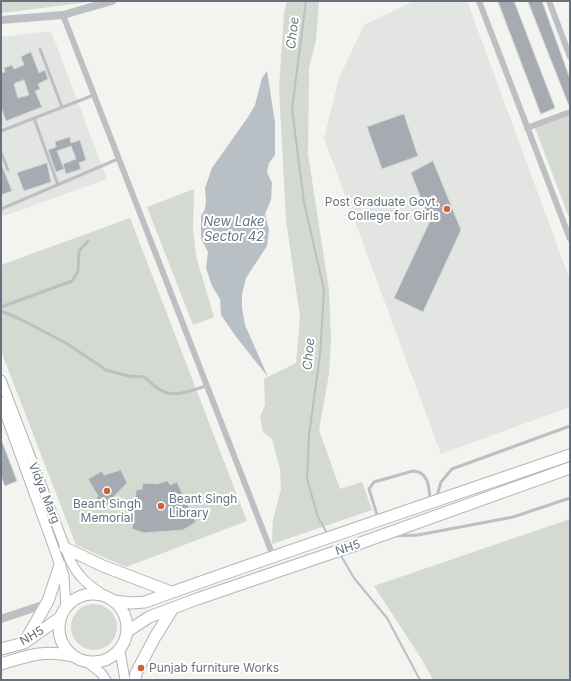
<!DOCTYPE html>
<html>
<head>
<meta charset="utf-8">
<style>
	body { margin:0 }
	#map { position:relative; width:571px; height:681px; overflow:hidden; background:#f3f3f0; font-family:Inter,sans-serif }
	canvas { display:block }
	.frame { position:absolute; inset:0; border:2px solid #66717d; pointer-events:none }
</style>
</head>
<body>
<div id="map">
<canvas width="571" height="681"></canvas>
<div class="frame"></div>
</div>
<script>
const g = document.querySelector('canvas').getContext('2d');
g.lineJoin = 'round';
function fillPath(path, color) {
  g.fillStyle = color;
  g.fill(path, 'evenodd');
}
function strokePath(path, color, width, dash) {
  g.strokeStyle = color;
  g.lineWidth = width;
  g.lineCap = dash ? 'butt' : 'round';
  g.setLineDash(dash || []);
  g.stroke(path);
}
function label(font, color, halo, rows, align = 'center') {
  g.font = font + ' Inter,sans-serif';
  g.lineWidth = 4;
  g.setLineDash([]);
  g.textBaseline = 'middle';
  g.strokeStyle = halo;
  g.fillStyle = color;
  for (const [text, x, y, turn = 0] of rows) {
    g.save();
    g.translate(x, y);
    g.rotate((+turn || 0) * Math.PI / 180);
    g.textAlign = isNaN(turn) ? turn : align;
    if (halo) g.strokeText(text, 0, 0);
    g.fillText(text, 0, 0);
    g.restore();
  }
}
fillPath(new Path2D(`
	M414 1H467L570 280V407L441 454 324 138 339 78 364 25Z
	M51 31 107 179 1 217V37Z`), '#e3e5e3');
fillPath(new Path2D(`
	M1 1H87L82 3 1 13Z
	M287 1H319L316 40 309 68 308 154 329 290 331 339 329 374 319 430 340 489 362 482 372 510 272 544 273 520 281 489 280 469 272 439 263 432 260 417 265 405 264 379 296 363 300 317 286 220 279 88 284 13Z
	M570 115V220L535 128Z
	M194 189 193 229 196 256 214 317 193 325 147 207Z
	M130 218 247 521 126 567 76 545 1 351V265Z
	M570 519V680H433L421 658 374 586Z
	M71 627a23 23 0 1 1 46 0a23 23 0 1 1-46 0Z`), '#d4d9d1');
fillPath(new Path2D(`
	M267 71 275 122V155L269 163 267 172 272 183 271 200 265 214 269 230 267 246 246 278 242 294V308L245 325 268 377 237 338 221 315 220 299 212 286 206 268 208 252 201 238V216L205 209 206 202 205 188 212 168 248 117 255 105 262 78Z`), '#b8c0c5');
strokePath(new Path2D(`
	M306 1 292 109 304 202 324 290 320 355 309 435 307 479 318 517 327 533
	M340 554 354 578 387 618 420 680`), '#b8c0c5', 2);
const building = new Path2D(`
	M498 1H514L555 108 541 114Z
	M528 1H542L570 79V108Z
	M31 52 39 73 45 70 48 79 38 84 40 89 35 91 42 107 6 121 1 107V73L5 72 4 68 12 65 14 69 24 65 21 57ZM24 80 29 95 18 98 14 84Z
	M404 114 418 156 382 169 367 127Z
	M70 137 71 143 80 140 86 160 79 163 81 169 66 174 63 164 76 159 71 146 57 151 64 169 56 172 48 150 56 147 55 142Z
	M433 161 461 230 423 312 394 298 430 221 411 173Z
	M1 163 12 191 1 195Z
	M47 163 51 182 24 191 17 173Z
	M1 439 17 481 5 486 1 476Z
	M121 470 127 483 103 508 96 498 98 496 88 479 102 471 104 475Z
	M168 481 170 485 177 482 196 522 183 530 144 533 132 529 136 490 142 489 143 483 157 484Z`);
fillPath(building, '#a6abb1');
strokePath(building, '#d4d4d3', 1);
const secondary = new Path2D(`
	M1 380 70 560C78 576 87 584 102 594
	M1 402 64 576 66 607
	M120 651 125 680
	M87 662 101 673 106 680`);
const trunk = new Path2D(`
	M65 548 103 566 171 592
	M59 628a34 34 0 1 1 68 0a34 34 0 1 1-68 0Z
	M115 601 131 603 145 602C286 551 428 504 570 455
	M128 631 149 617 197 599 355 545 570 468
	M24 643 48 601 60 565
	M1 649 24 643 61 617
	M1 664C27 656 45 649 73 656
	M135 680 136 673 155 637 173 608`);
strokePath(secondary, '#b1b5b9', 11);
strokePath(trunk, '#b2b4b7', 13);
strokePath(new Path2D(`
	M40 49 62 107
	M34 118 58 185
	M1 131 94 95
	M1 152 8 170
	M1 209 118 159
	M1 307 72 281 78 271 79 251 88 241
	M1 311 18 318 66 343 106 370 128 376 144 377C149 380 151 384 156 387 172 400 189 391 206 386
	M436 499 441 482 452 469 570 426
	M378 518 369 489 374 482 413 471C429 472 429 487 430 500
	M393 536 418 535 513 517 570 498`), '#bdbfc3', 3);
strokePath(new Path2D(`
	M479 1 570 239
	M549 1 570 57
	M63 15 273 556
	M527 128 570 112`), '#bdbfc3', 6);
strokePath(new Path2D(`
	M1 20 63 15 112 1
	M1 619 46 604`), '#bdbfc3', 8);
strokePath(secondary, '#fff', 9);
strokePath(trunk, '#fff', 11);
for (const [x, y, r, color] of [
	[447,209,4,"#ca6439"],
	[107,491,4,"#ca6439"],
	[161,506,4,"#ca6439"],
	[141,668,4,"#ca6439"]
]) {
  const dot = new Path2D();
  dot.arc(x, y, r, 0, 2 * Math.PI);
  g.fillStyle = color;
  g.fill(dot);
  strokePath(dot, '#fff', 1.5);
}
label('12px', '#66717d', '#fff', [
	["Post Graduate Govt.",439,202,"right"],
	["College for Girls",439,216,"right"],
	["Beant Singh",169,499],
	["Library",169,513],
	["Beant Singh",107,504,"center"],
	["Memorial",107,518,"center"],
	["Punjab furniture Works",149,668]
], 'left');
label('12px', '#66717d', '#fff', [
	["Vidya Marg",44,493,68],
	["NH5",348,548,-18],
	["NH5",32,636,-30]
]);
label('italic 13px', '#677881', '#fff', [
	["Choe",293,33,-83],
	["New Lake",234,222],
	["Sector 42",234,237],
	["Choe",309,354,-85]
]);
</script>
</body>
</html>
